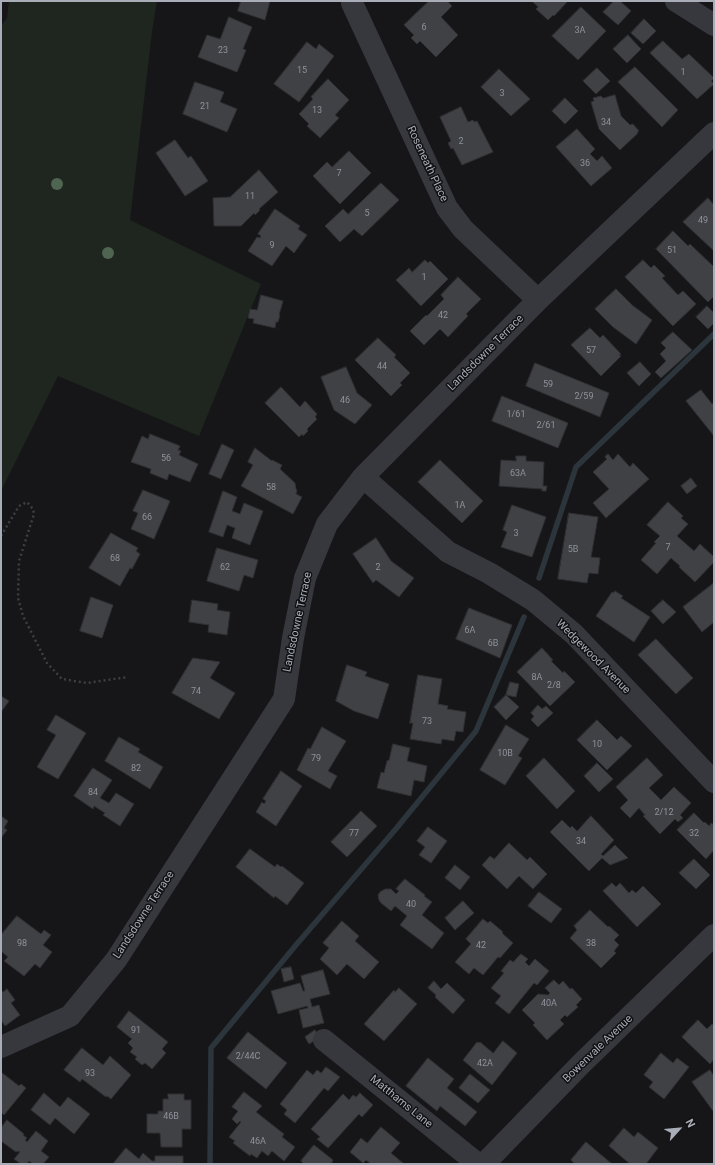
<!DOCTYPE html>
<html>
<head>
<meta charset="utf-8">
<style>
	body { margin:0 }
	#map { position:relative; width:715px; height:1165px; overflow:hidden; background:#161618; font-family:Roboto,sans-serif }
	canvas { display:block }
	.frame { position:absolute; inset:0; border:2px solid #a8adb8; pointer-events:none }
	.north { position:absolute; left:659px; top:1109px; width:40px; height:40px; -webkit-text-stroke:3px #111113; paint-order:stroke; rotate:63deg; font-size:11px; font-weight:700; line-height:16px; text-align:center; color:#a8adb8 }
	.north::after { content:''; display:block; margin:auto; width:14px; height:18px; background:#a8adb8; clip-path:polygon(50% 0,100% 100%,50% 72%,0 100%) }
</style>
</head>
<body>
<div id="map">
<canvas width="715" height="1165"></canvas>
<div class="frame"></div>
<div class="north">N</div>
</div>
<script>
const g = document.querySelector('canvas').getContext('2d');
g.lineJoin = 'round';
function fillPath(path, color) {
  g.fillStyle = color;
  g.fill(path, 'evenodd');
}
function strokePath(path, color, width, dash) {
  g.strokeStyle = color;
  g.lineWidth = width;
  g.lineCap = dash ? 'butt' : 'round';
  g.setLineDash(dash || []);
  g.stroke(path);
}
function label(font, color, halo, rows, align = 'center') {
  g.font = font + ' Roboto,sans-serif';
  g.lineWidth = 3;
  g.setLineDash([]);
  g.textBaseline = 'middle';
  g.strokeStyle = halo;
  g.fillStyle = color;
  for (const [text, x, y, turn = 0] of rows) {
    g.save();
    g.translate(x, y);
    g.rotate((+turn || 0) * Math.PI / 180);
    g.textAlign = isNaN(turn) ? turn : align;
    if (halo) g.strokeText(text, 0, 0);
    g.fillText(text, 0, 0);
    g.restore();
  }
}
fillPath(new Path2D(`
	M9 1H157L152 32 130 220 261 284 199 436 58 376 1 491V26L7 18Z`), '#1e261f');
strokePath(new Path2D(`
	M539 578 576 467 714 334
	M210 1164 211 1048 296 945 395 830 476 731 524 617`), '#2c353c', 5.5);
const building = new Path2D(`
	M241 1H270L265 20 238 11Z
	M429 1H447L452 6 441 17 458 35 436 57 420 41 417 44 411 38 414 35 404 25Z
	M532 1H568L554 16 553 15 548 20 536 9 538 7Z
	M614 1H620L631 11 618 25 603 12Z
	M581 7 606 31 578 60 552 36Z
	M229 17 252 27 243 49 246 50 237 72 198 57 207 35 220 39Z
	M644 19 656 31 643 44 631 33Z
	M628 35 641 49 627 63 613 49Z
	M663 41 682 59 689 54 714 78 711 81 714 84 697 99 650 53Z
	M307 42 316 49 319 44 334 56 299 102 274 84Z
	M635 67 678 110 662 127 618 82Z
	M597 68 610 81 596 94 583 81Z
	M499 69 530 99 511 116 481 87Z
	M328 79 349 100 335 115 339 118 320 138 307 126 309 124 299 114 313 99 311 97Z
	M195 82 224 92 220 102 237 109 227 132 183 114Z
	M615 95 621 116 630 125 633 124 639 131 637 132 638 133 620 150 599 129 591 102 594 101 593 98 601 96 603 98Z
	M565 98 578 111 565 124 552 111Z
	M461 107 468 122 473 120 474 122 477 121 493 152 462 165 453 148 451 149 448 143 451 141 440 117Z
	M577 129 595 149 590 154 597 161 602 156 612 168 591 186 556 147Z
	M175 140 188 158 191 156 208 181 185 196 156 153Z
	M349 151 371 173 340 204 313 176 327 162 332 167Z
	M259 170 278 192 259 209 260 210 255 215 254 213 241 226H214L213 198 230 197Z
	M381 183 399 200 362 236 354 229 340 242 325 226 343 209 348 214Z
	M708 198 714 205V251L683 222Z
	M275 209 300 226 298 229 307 235 294 253 286 246 272 266 248 251 257 237 260 238 261 236 258 234Z
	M673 231 688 246 690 244 714 267V296L708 302 656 249Z
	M425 260 428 263 430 261 448 279 421 306 396 280 409 268 412 272Z
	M643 260 651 268 654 265 665 276 662 278 678 295 683 291 696 304 673 326 625 277Z
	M458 277 481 299 466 314 468 316 448 337 440 329 424 345 410 331 426 315 427 316 444 299 441 295Z
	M616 289 632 305 652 320 636 344 613 327 595 309Z
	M261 295 283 301 279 315H280L278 322H276L275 328 253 323 254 319 248 318 250 309 257 310Z
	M707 306 714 313V323L708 329 696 317Z
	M590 328 600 338 603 335 621 354 619 355 621 356 601 376 571 345Z
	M673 332 692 350 661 378 655 372 666 361 660 354 666 348 661 343Z
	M378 338 396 355 394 357 410 373 400 383 402 385 391 396 355 360Z
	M640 362 651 374 639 386 627 373Z
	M535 363 609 393 600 417 526 386Z
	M346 367 357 393 372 405 355 424 334 410 321 377Z
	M281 387 300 407 305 401 317 414 315 417 317 419 307 429 308 431 303 436 302 434 299 437 265 403Z
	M701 390 712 404 714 403V436L686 401Z
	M502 396 568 423 558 448 492 421Z
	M150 434 180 446 178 450 181 451 179 455 198 464 190 482 169 474 167 480 150 473 151 469 131 462 142 436 148 439Z
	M222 444 234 450 221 479 209 474Z
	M255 448 272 461V460L282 465 280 469 295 483 296 489 297 490 296 494 302 497 293 514 241 486 253 465 248 462Z
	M608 454 613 460 618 454 630 467 633 463 649 479 606 518 593 503 609 489 593 472 607 459 605 457Z
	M516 456H526V461L544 462 543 486H547L546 491H542V489L499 486 501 460 516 461Z
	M440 460 483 501 462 523 418 482Z
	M691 478 697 486 687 494 681 486Z
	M143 490 170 501 154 539 131 529 138 513 133 511Z
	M223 491 237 497 232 511 240 514 244 503 263 511 250 545 232 538 235 528 227 525 223 537 209 532Z
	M668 502 683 516 681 518 688 524 677 536 694 551 700 544 714 557V562L695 582 679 567 680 566 671 558 657 574 641 560 656 543 654 542 660 536 647 525Z
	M512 505 546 517 532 557 501 547 507 532 503 530Z
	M569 513 598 517 591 557 600 558 598 574 589 573 587 583 558 579Z
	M111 533 138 548 136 551 140 554 132 569 130 568 120 586 89 568Z
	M376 538 391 561 414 578 399 597 376 580 373 583 353 554Z
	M217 548 258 560 253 578 244 575 239 591 207 581Z
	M714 583V622L702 632 683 607Z
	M615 591 623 596 621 598 650 617 634 642 596 616 612 592 613 593Z
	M91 597 113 605 102 638 80 631Z
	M192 600 218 604 217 610 230 612 227 635 208 632 209 625 189 622Z
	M663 600 676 612 663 624 651 611Z
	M469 608 512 625 500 658 456 639Z
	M656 639 693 678 676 694 638 655Z
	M542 648 553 660 551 661 563 673 564 671 575 682 550 706 517 672Z
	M193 658 220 662 210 678 235 693 219 719 172 693Z
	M347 665 367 672 365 676 389 684 378 719 354 711 336 701Z
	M418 675 442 679 438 704 448 706 447 709 466 712 463 732 456 731 454 741 442 739 441 744 410 739 413 723H410Z
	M510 682 519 684 516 697 506 695Z
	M506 695 519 707 506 720 494 707Z
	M1 696 9 701 1 712Z
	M538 705 542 709 546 706 553 713 538 727 531 720 534 716 531 713Z
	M56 715 86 733 58 779 37 767 56 735 47 730Z
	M597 720 617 740 621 736 632 746 607 770 577 740Z
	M506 725 529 739 518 756 522 758 505 785 480 770Z
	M322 727 346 741 328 771 337 776 330 789 297 770 308 748 310 749Z
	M119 737 140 749 138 752 163 767 150 789 105 761Z
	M393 744 410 748 407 761 427 766 424 782 414 780 411 796 377 788 381 772 384 773 387 761 389 760Z
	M544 758 575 791 557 809 526 776Z
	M647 758 663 775 649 788 661 800 674 787 691 803 680 815 683 818 678 822 675 819 660 834 643 816 645 815 639 808 630 818 620 808 628 800 616 787Z
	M597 763 613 779 599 792 584 776Z
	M93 768 112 780 100 798 109 803 116 793 134 804 120 826 103 815 105 813 94 806 93 809 74 796Z
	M281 771 302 786 276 826 256 812 262 802 264 804 266 801 263 799Z
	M361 811 377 826 347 857 331 842Z
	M694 813 704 823 705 822 709 826 711 823 714 825V850L706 859 677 830Z
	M1 816 8 821 4 828 7 830 1 838Z
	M591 816 614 840 601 854 603 856 615 845 628 858 610 865 602 858 589 871 550 832 562 820 570 828 572 826 577 831Z
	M428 827 447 841 431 863 419 855 425 847 417 841Z
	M509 843 527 860 530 857 547 874 533 889 519 876 507 889 482 865 490 856 494 859Z
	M250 849 275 867 277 864 281 867 282 866 304 883 287 905 275 896 274 898 236 867Z
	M694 859 710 875 696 889 679 873Z
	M455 865 470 877 460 890 445 878Z
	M405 879 425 895 424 896 432 902 422 915 444 933 432 949 400 925 407 916 395 906 391 911 381 903 379 900 378 895 380 892 385 889H391L396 894 399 891 396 889Z
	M612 883 616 887 620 883 629 893 632 890 636 893 643 886 661 904 637 927 603 891Z
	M539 892 562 909 551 923 528 906Z
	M463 901 474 913 455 930 445 918Z
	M590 910 608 927 609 926 619 935 614 940 619 945 614 951 616 953 601 968 570 938 577 930 574 926Z
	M17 916 41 934 44 930 51 935 43 945 52 952 40 968 35 964 24 976 4 961 8 957 1 951V935Z
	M483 919 488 923 490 921 503 932 502 933 513 943 500 958 498 957 483 975 474 968 469 974 455 962 471 944 466 939Z
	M342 921 359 936 355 941 379 962 364 979 347 964 337 975 320 959 329 948 323 943Z
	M521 954 528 959 525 962 529 966 535 959 549 971 537 985 534 983 509 1014 495 1003 501 996 491 988 504 973 501 971 510 960 513 962Z
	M291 967 294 979 284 982 281 969Z
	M323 970 330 994 310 999 312 1007 319 1005 324 1023 303 1028 299 1010 308 1008 307 1006 278 1014 271 991 300 983 303 991H305L301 976Z
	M554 980 559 985 563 981 570 989 572 988 582 999 576 1005 578 1007 567 1017 565 1015 560 1020 564 1024 547 1040 533 1025 535 1023 522 1010 538 994 548 995 550 993 545 988Z
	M434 981 441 989 447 983 465 1000 453 1014 435 997 436 995 428 988Z
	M399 988 417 1004 384 1041 364 1024 394 990 395 992Z
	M7 989 15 1000 11 1003 20 1015 5 1026 1 1020V990L3 992Z
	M129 1011 168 1042 162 1049 166 1053 152 1069 145 1063 142 1065 135 1059 137 1057 130 1052 133 1048 128 1043 132 1039 117 1027Z
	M698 1020 707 1029 712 1024 714 1026V1059L710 1064 682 1037Z
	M315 1030 320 1037 309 1044 305 1037Z
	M248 1032 287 1063 266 1089 227 1058Z
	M503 1041 517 1053 492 1085 463 1060 477 1042 479 1043 480 1042 493 1053Z
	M82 1048 103 1065 110 1056 131 1075 111 1099 107 1096 106 1097 82 1079 80 1082 64 1070Z
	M661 1053 673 1063 677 1058 689 1067 664 1099 649 1087 653 1082 644 1075Z
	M428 1058 454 1079 447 1088 477 1112 465 1126 440 1106 437 1111 406 1086Z
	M326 1067 340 1077 328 1091 324 1088 295 1123 284 1114 287 1110 280 1104 307 1070 313 1075 317 1070 321 1073Z
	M710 1070 714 1076V1110L713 1111 692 1082Z
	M1 1072 19 1086 21 1084 26 1088 4 1115 2 1113 1 1115Z
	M470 1074 490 1090 478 1103 459 1088Z
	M244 1092 262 1106 256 1112 284 1134 282 1137 295 1147 284 1161 272 1151 268 1156 262 1151 257 1158 251 1154 250 1156 233 1143 235 1141 229 1137 241 1122 240 1121 237 1124 232 1119 238 1111 232 1107Z
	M44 1093 60 1107 68 1097 90 1114 74 1134 55 1118 50 1125 31 1110Z
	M360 1093 373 1105 362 1117 359 1114 328 1148 317 1139 320 1137 311 1129 343 1094 349 1100 353 1095 356 1097Z
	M168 1094H184V1100H191V1129H182V1147H161L160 1133H147V1114H158V1111H163V1099H168Z
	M7 1120 24 1134 23 1135 27 1138 25 1140 27 1142 36 1131 48 1141 41 1151 49 1157 43 1164H33L29 1161 27 1164H21L14 1159 20 1152 18 1151 16 1152 1 1141V1128Z
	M381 1127 400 1143 391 1153 404 1164H371L366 1160 363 1163 350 1152 361 1138 367 1143Z
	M624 1128 634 1137 638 1132 658 1148 646 1164H630L609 1146Z
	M586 1142 612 1164H575L571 1160Z
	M314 1145 333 1160 331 1164H304L301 1161Z
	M126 1148 139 1159 143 1153 152 1161H155V1156H183V1164H113Z`);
fillPath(building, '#404145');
strokePath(building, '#303034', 1);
strokePath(new Path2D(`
	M1 536 19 506 27 502 33 509 34 514 19 561 18 598 23 616 47 663 62 679 87 683 128 677`), '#3d3f44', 2.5, [2, 3]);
strokePath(new Path2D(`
	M676 1 714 25
	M352 3 447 208 463 229 538 300
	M363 477 448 552 489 573 533 600 574 634 714 782
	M324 1040 478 1164
	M1 1047 70 1016 116 960 284 699 293 638 305 578 327 524 363 477 538 300 714 133
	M484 1164 581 1064 714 935`), '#37383d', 22);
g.fillStyle = '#506452';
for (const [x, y] of [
	[57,184],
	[108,253]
]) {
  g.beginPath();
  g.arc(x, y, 6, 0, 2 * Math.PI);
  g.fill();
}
label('9px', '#8e929b', null, [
	["6",424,28],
	["3A",580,31],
	["23",223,51],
	["15",302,71],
	["1",683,73],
	["3",502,94],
	["21",205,107],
	["13",317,111],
	["34",606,123],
	["2",461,142],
	["36",585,164],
	["7",339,174],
	["11",250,197],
	["5",367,214],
	["49",703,221],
	["9",272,246],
	["51",672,251],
	["1",424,278],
	["42",443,316],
	["57",591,351],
	["44",382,367],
	["59",548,385],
	["2/59",584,397],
	["46",345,401],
	["1/61",516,415],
	["2/61",546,426],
	["56",166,459],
	["63A",518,474],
	["58",271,488],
	["1A",460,506],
	["66",147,518],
	["3",516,534],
	["7",668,548],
	["5B",573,550],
	["68",115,559],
	["62",225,568],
	["2",378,568],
	["6A",470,631],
	["6B",493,644],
	["8A",537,678],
	["2/8",554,686],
	["74",196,692],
	["73",427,722],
	["10",597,745],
	["10B",505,754],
	["79",316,759],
	["82",136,769],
	["84",93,793],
	["2/12",664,813],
	["77",354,834],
	["32",694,834],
	["34",581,842],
	["40",411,905],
	["98",22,944],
	["38",591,944],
	["42",481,946],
	["40A",549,1004],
	["91",136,1031],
	["2/44C",248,1057],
	["42A",485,1064],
	["93",90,1074],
	["46B",171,1117],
	["46A",258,1142]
]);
label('11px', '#a8adb8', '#111113', [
	["Roseneath Place",427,164,65],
	["Landsdowne Terrace",486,353,-45],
	["Landsdowne Terrace",298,622,-78],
	["Wedgewood Avenue",593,657,45],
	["Landsdowne Terrace",144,915,-57],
	["Bowenvale Avenue",598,1049,-44],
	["Matthams Lane",401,1102,39]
]);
</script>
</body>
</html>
